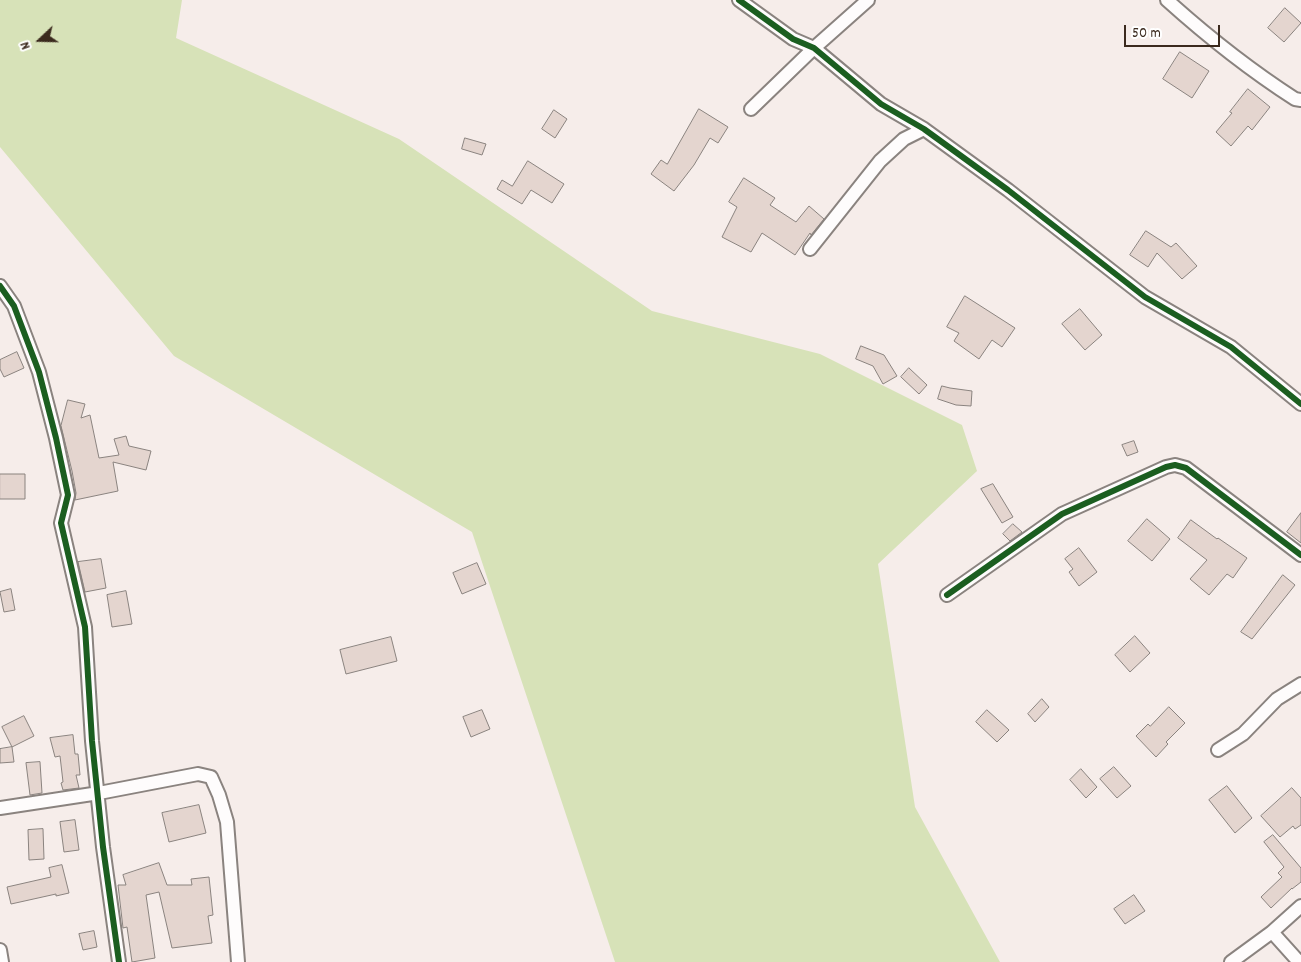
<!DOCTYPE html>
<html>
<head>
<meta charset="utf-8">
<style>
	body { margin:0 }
	#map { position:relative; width:1301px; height:962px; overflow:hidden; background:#f6edea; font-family:Dekko,sans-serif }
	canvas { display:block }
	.north { position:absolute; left:15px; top:15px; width:50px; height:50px; -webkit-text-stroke:4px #fff; paint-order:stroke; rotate:249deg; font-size:14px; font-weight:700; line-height:20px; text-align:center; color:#3b2a1e }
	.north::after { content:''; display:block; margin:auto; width:18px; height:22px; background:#3b2a1e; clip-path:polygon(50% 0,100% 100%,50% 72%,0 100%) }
	.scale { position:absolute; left:1124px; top:25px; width:96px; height:22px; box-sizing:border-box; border:2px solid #3b2a1e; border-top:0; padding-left:6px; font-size:15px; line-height:18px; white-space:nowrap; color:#3b2a1e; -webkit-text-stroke:4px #fff; paint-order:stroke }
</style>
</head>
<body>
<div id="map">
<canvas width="1301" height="962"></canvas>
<div class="north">N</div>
<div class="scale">50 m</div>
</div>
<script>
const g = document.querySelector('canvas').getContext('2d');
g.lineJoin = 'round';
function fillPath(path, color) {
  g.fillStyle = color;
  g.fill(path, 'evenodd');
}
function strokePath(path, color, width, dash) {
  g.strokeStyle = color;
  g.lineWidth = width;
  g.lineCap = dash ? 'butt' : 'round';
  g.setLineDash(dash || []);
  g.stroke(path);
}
fillPath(new Path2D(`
	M0 0H182L176 38 399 139 652 311 820 354 962 425 977 471 878 564 915 807 1000 962H615L472 532 174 356 0 147Z`), '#d7e2b8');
const building = new Path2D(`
	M1285 8 1301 23 1284 42 1268 28Z
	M1180 52 1209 71 1192 98 1163 79Z
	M1248 89 1270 107 1252 130 1248 126 1231 146 1216 132 1232 113 1230 112Z
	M699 109 728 127 718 143 710 138 694 165 674 191 651 174 661 160 667 164Z
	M554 110 567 119 555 138 542 129Z
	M465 138 486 144 482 155 462 149Z
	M528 161 564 184 552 203 531 190 522 204 497 189 502 180 512 186Z
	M744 178 775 198 770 205 796 222 809 206 824 219 811 235 810 233 795 255 762 233 751 252 722 237 737 207 729 202Z
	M1146 231 1171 247 1176 243 1197 266 1182 279 1157 253 1148 267 1130 255Z
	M965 296 1015 328 1002 347 992 340 979 359 954 341 959 333 947 327Z
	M1080 309 1102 335 1085 350 1062 324Z
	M861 346 884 355 897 376 883 384 873 366 856 359Z
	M17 352 24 368 4 377 0 369V360Z
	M909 368 927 385 919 394 901 377Z
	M942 386 950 388 972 391 971 406 956 405 938 399Z
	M68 400 85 404 81 418 90 415 99 458 119 455 114 439 126 436 129 446 151 451 146 470 113 462 118 491 75 500 76 493 72 471 61 426Z
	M1134 441 1138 452 1127 456 1122 445Z
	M0 474H25V499H0Z
	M993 484 1013 517 1002 523 981 489Z
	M1301 513V543L1287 532Z
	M1147 519 1170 539 1152 561 1128 541Z
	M1191 520 1217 539 1218 538 1247 558 1233 578 1227 574 1209 595 1190 579 1207 560 1178 538Z
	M1013 524 1022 532 1010 541 1003 534Z
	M1079 548 1097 572 1079 586 1069 572 1073 569 1065 559Z
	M101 559 106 588 85 592 78 562Z
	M477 563 486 584 462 594 453 573Z
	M1283 575 1295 585 1252 639 1241 632Z
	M11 589 15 610 4 612 0 592Z
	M126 591 132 624 112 627 107 595Z
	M1135 636 1150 653 1130 672 1115 655Z
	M391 637 397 661 346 674 340 650Z
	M1042 699 1049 707 1035 722 1028 714Z
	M1169 707 1185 723 1166 742 1168 744 1156 757 1136 736 1148 724 1150 726Z
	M482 710 490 729 471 737 463 717Z
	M987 710 1009 730 997 742 976 722Z
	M24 716 34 736 12 747 2 727Z
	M73 735 75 754H78L80 775H76L79 788 63 790 61 783 63 782 60 756 55 757 50 738Z
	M12 747 14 762 0 763V749Z
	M40 762 42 793 30 795 26 763Z
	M1114 767 1131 786 1117 798 1100 779Z
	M1081 769 1097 787 1086 798 1070 780Z
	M1227 786 1252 818 1235 833 1209 800Z
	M1292 788 1301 798V825L1295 829 1293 826 1280 837 1261 816Z
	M199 805 206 833 169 842 162 813Z
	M75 820 79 850 64 852 60 822Z
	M43 829 44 859 29 860 28 830Z
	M1273 835 1301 868V882L1292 889V888L1271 908 1261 897 1282 877 1278 873 1284 867 1264 842Z
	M159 863 167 885H192L191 879 209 877 213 915 208 916 212 943 172 948 159 892 146 895 155 958 132 962 127 927 123 928 118 885H126L123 875Z
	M62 865 69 893 56 896V894L11 904 7 887 51 877 49 868Z
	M1134 895 1145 911 1125 924 1114 909Z
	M94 931 97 947 83 950 79 934Z`);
fillPath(building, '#e4d5cf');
strokePath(building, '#8a837f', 1);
const street = new Path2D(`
	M739 0 793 39 814 48 881 104 924 129 1008 190 1145 297 1231 347 1301 404
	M1167 0C1207 36 1250 70 1295 99L1301 100
	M751 109 814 48 868 0
	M810 249 880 161 904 139 924 129
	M0 286 14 306 39 372 56 438 68 495 61 523 85 627 92 741 103 847 119 962
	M947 595 1062 514 1166 467 1175 465 1186 468 1301 555
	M1218 750 1243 734 1277 699 1301 684
	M0 808 99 793 198 774 211 777 219 795 227 822 238 962
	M1272 932 1299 962
	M0 950 2 962
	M1231 962 1272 932 1301 906`);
strokePath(street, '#8a837f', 16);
strokePath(street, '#fefcfc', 12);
strokePath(new Path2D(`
	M739 0 793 39 814 48 881 104 924 129 1008 190 1145 297 1231 347 1301 404
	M0 286 14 306 39 372 56 438 68 495 61 523 85 627 92 741 103 847 119 962
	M947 595 1062 514 1166 467 1175 465 1186 468 1301 555`), '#1b5e20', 6);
</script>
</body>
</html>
